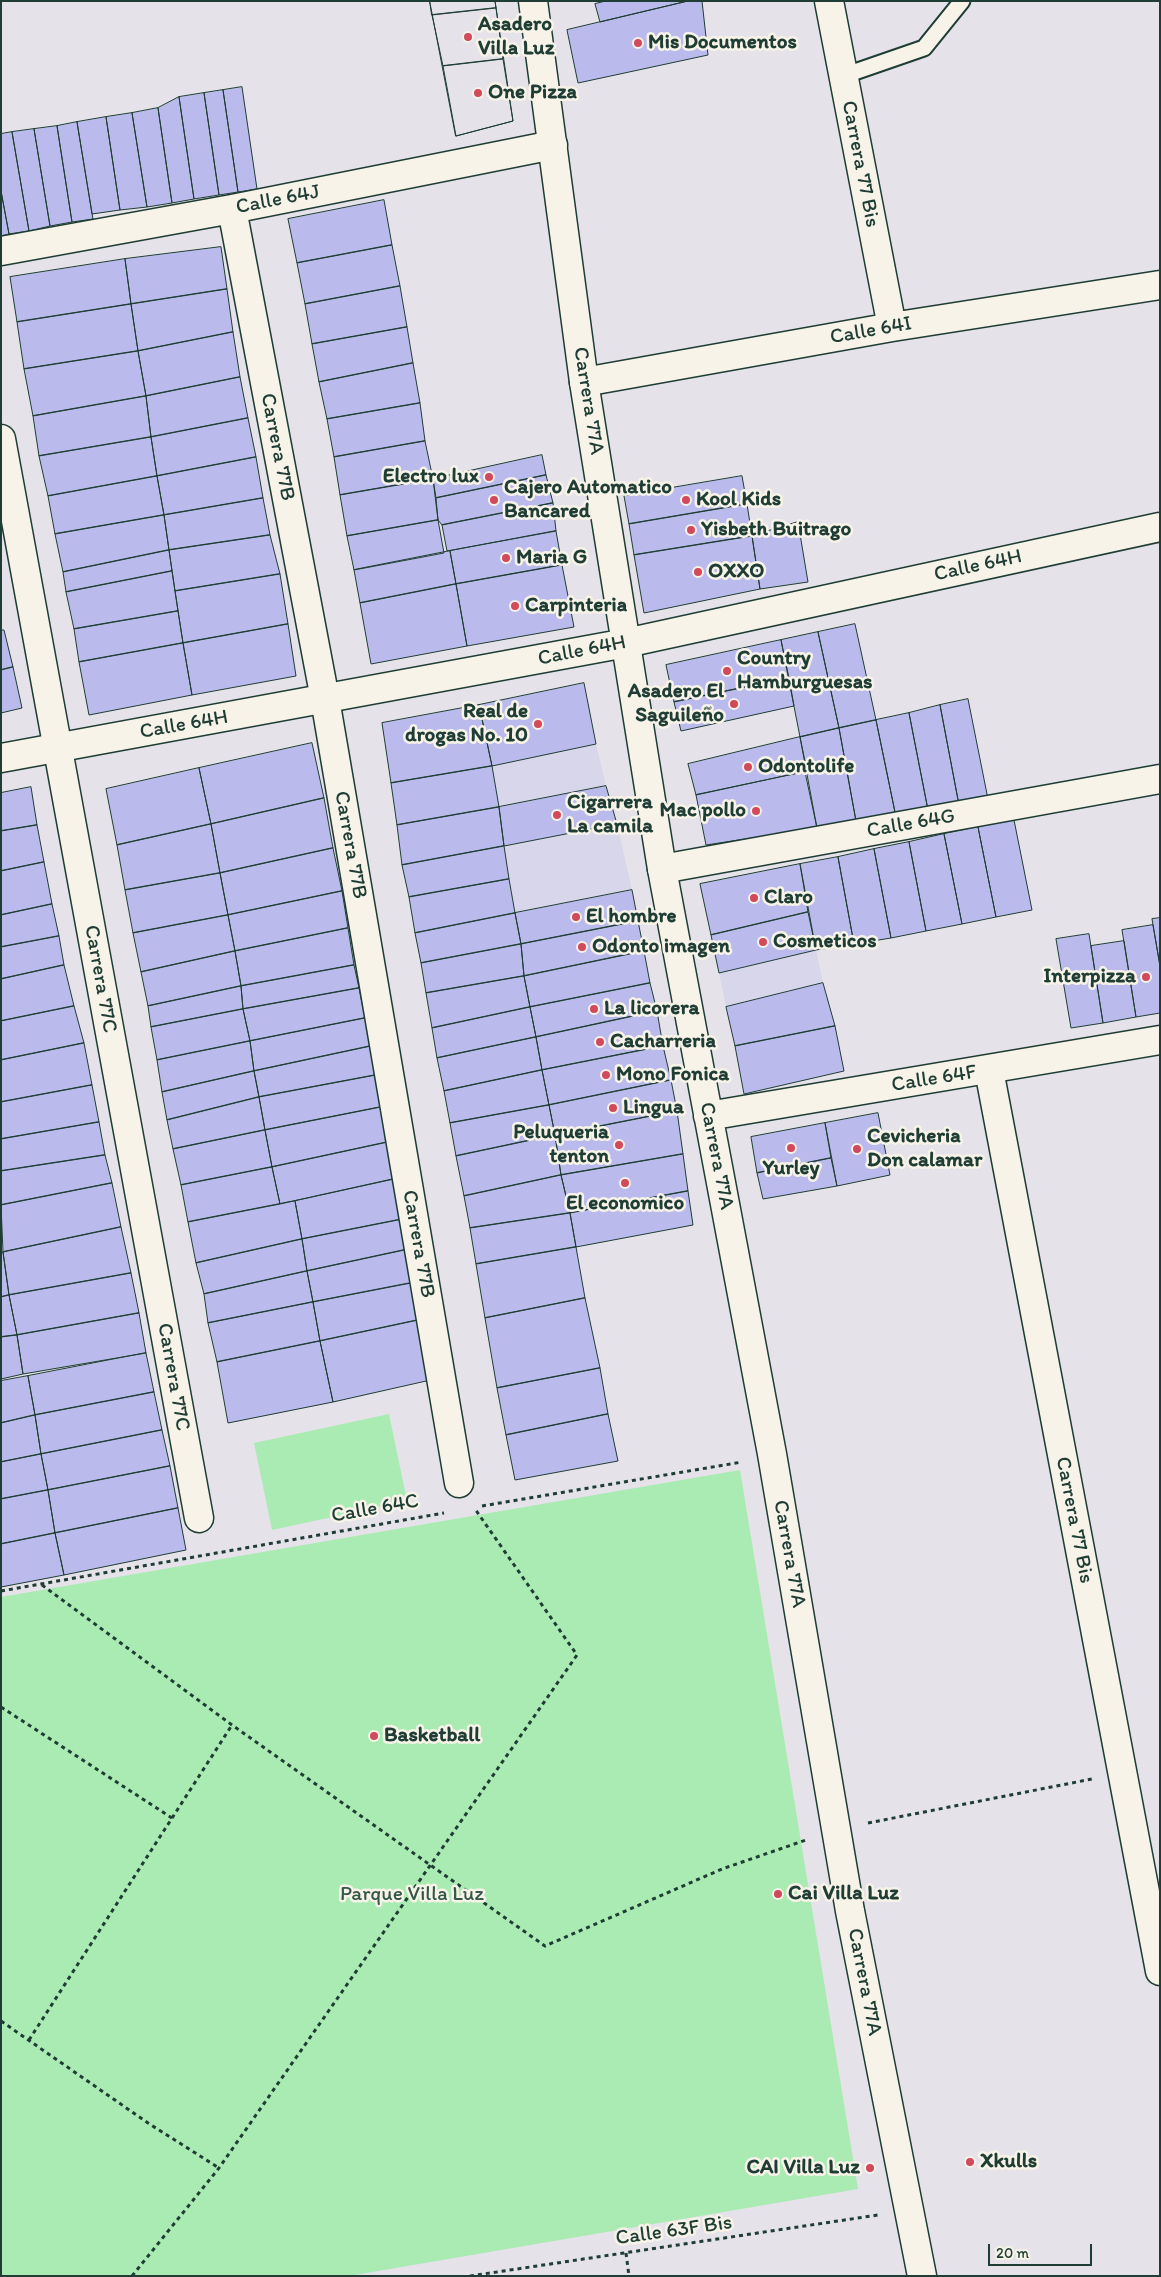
<!DOCTYPE html>
<html>
<head>
<meta charset="utf-8">
<style>
	body { margin:0 }
	#map { position:relative; width:1161px; height:2277px; overflow:hidden; background:#e5e2e9; font-family:Itim,sans-serif }
	canvas { display:block }
	.frame { position:absolute; inset:0; border:2px solid #1f3d34; pointer-events:none }
	.scale { position:absolute; left:988px; top:2244px; width:104px; height:22px; box-sizing:border-box; border:2px solid #1f3d34; border-top:0; padding-left:6px; font-size:15px; line-height:18px; white-space:nowrap; color:#1f3d34; -webkit-text-stroke:4px #f7f3e8; paint-order:stroke }
</style>
</head>
<body>
<div id="map">
<canvas width="1161" height="2277"></canvas>
<div class="frame"></div>
<div class="scale">20 m</div>
</div>
<script>
const g = document.querySelector('canvas').getContext('2d');
g.lineJoin = 'round';
function fillPath(path, color) {
  g.fillStyle = color;
  g.fill(path, 'evenodd');
}
function strokePath(path, color, width, dash) {
  g.strokeStyle = color;
  g.lineWidth = width;
  g.lineCap = dash ? 'butt' : 'round';
  g.setLineDash(dash || []);
  g.stroke(path);
}
function label(font, color, halo, rows, align = 'center') {
  g.font = font + ' Itim,sans-serif';
  g.lineWidth = 5;
  g.setLineDash([]);
  g.textBaseline = 'middle';
  g.strokeStyle = halo;
  g.fillStyle = color;
  for (const [text, x, y, turn = 0] of rows) {
    g.save();
    g.translate(x, y);
    g.rotate((+turn || 0) * Math.PI / 180);
    g.textAlign = isNaN(turn) ? turn : align;
    if (halo) g.strokeText(text, 0, 0);
    g.fillText(text, 0, 0);
    g.restore();
  }
}
fillPath(new Path2D(`
	M596 744 606 786 499 807 492 766Z
	M617 824 632 890 515 913 504 846Z
	M816 950 823 983 726 1007 719 973Z`), '#d8d6ea');
fillPath(new Path2D(`
	M389 1414 407 1501 272 1530 254 1443Z
	M740 1470 858 2189 349 2276H1V1597Z`), '#aaebb3');
const building = new Path2D(`
	M430 1H495L513 121 456 136Z
	M430 1H495L496 8 432 15Z
	M606 1H688L600 22 595 4Z
	M688 1H702L708 55 578 83 567 30Z
	M496 8 503 59 443 66 432 15Z
	M503 59 513 121 456 136 443 66Z
	M242 87 257 189 238 192 223 90Z
	M223 90 238 192 219 195 204 93Z
	M204 93 219 195 194 199 179 97Z
	M179 97 194 199 172 203 158 108Z
	M158 108 172 203 147 207 132 113Z
	M132 113 147 207 120 210 106 117Z
	M106 117 120 210 92 214 77 122Z
	M77 122 93 219 72 222 57 126Z
	M57 126 72 222 50 226 34 129Z
	M34 129 50 226 29 231 12 132Z
	M12 132 29 231 9 234 1 191V134Z
	M1 191 9 234 1 236Z
	M384 200 392 245 297 263 288 219Z
	M392 245 400 286 305 304 297 263Z
	M221 247 227 289 131 304 125 259Z
	M125 259 131 304 17 322 10 277Z
	M400 286 407 327 312 344 305 304Z
	M227 289 233 332 138 351 131 304Z
	M131 304 138 351 24 369 17 322Z
	M407 327 413 363 319 382 312 344Z
	M233 332 240 377 146 396 138 351Z
	M138 351 146 396 33 416 24 369Z
	M413 363 420 403 327 419 319 382Z
	M240 377 248 418 151 437 146 396Z
	M146 396 151 437 39 456 33 416Z
	M420 403 425 441 334 457 327 419Z
	M248 418 256 457 157 476 151 437Z
	M151 437 157 476 48 496 39 456Z
	M425 441 433 479 340 495 334 457Z
	M542 455 546 475 436 498 433 479Z
	M256 457 263 498 164 515 157 476Z
	M546 475 553 503 442 525 438 520 436 498Z
	M157 476 164 515 55 534 48 496Z
	M742 476 747 504 629 524 624 496Z
	M433 479 438 520 347 536 340 495Z
	M263 498 270 535 169 550 164 515Z
	M553 503 556 531 447 551 442 525Z
	M747 504 752 536 634 555 629 524Z
	M164 515 169 550 63 572 55 534Z
	M438 520 444 553 354 570 347 536Z
	M798 522 808 582 760 589 752 536Z
	M556 531 562 565 456 584 450 551Z
	M270 535 280 574 175 591 169 550Z
	M752 536 760 589 644 613 634 555Z
	M169 550 172 571 66 592 63 572Z
	M450 551 456 584 360 603 354 570Z
	M562 565 574 627 467 646 456 584Z
	M172 571 178 611 74 629 66 592Z
	M280 574 288 624 183 643 175 591Z
	M456 584 467 646 371 664 360 603Z
	M178 611 183 643 79 662 74 629Z
	M288 624 296 676 192 695 183 643Z
	M855 624 876 720 839 728 818 632Z
	M1 630H4L13 667 1 670Z
	M818 632 839 728 800 737 781 640Z
	M781 640 789 678 674 702 666 665Z
	M183 643 192 695 89 715 79 662Z
	M13 667 22 708 1 713V670Z
	M789 678 794 706 681 731 674 702Z
	M584 683 596 744 492 766 479 705Z
	M968 699 988 799 959 805 940 705Z
	M479 705 492 766 391 783 382 723Z
	M940 705 959 805 928 810 909 713Z
	M909 713 928 810 896 817 876 720Z
	M876 720 896 817 856 821 839 728Z
	M839 728 856 821 817 828 800 737Z
	M800 737 807 771 696 795 688 764Z
	M312 743 324 798 211 824 199 768Z
	M492 766 499 807 397 825 391 783Z
	M199 768 211 824 117 845 106 789Z
	M805 772 817 828 706 845 696 795Z
	M606 786 617 824 504 846 499 807Z
	M31 787 37 825 1 831V793Z
	M324 798 333 848 220 873 211 824Z
	M499 807 504 846 402 865 397 825Z
	M1014 820 1032 910 996 917 978 827Z
	M211 824 220 873 125 890 117 845Z
	M37 825 44 862 1 871V831Z
	M978 827 996 917 962 924 944 834Z
	M944 834 962 924 926 931 909 842Z
	M909 842 926 931 891 938 874 849Z
	M504 846 509 879 409 897 402 865Z
	M333 848 342 891 228 915 220 873Z
	M874 849 891 938 854 944 838 857Z
	M838 857 854 944 816 950 800 864Z
	M44 862 52 904 1 915V871Z
	M800 864 808 912 711 935 700 884Z
	M220 873 228 915 133 933 125 890Z
	M509 879 515 913 415 933 409 897Z
	M632 890 638 921 521 944 515 913Z
	M342 891 348 928 235 951 228 915Z
	M52 904 59 936 1 947V915Z
	M808 912 816 950 719 973 711 935Z
	M515 913 521 944 421 963 415 933Z
	M228 915 235 951 141 972 133 933Z
	M1160 918V966L1152 919Z
	M638 921 644 951 524 976 521 944Z
	M1153 925 1160 966V1013L1136 1017 1122 930Z
	M348 928 354 965 241 986 235 951Z
	M1089 934 1103 1023 1071 1028 1056 939Z
	M59 936 64 965 1 979V947Z
	M1124 941 1136 1017 1103 1023 1091 946Z
	M521 944 524 976 426 993 421 963Z
	M235 951 241 986 148 1006 141 972Z
	M644 951 650 983 530 1007 524 976Z
	M64 965 74 1006 1 1021V979Z
	M354 965 359 988 243 1009 241 986Z
	M524 976 530 1007 432 1028 426 993Z
	M650 983 657 1011 536 1037 530 1007Z
	M823 983 835 1026 735 1046 726 1007Z
	M241 986 243 1009 151 1027 148 1006Z
	M359 988 365 1018 250 1041 243 1009Z
	M74 1006 84 1043 1 1060V1021Z
	M530 1007 536 1037 437 1058 432 1028Z
	M243 1009 250 1041 157 1060 151 1027Z
	M657 1011 663 1046 542 1070 536 1037Z
	M365 1018 371 1046 254 1071 250 1041Z
	M835 1026 844 1071 744 1094 735 1046Z
	M536 1037 542 1070 444 1091 437 1058Z
	M250 1041 254 1071 162 1092 157 1060Z
	M84 1043 92 1085 1 1102V1060Z
	M371 1046 376 1075 259 1097 254 1071Z
	M663 1046 671 1080 549 1105 542 1070Z
	M542 1070 549 1105 450 1123 444 1091Z
	M254 1071 259 1097 167 1120 162 1092Z
	M376 1075 381 1107 265 1130 259 1097Z
	M671 1080 677 1111 555 1135 549 1105Z
	M92 1085 99 1122 1 1139V1102Z
	M259 1097 265 1130 173 1149 167 1120Z
	M549 1105 555 1135 456 1156 450 1123Z
	M381 1107 388 1142 272 1167 265 1130Z
	M677 1111 683 1154 561 1175 555 1135Z
	M878 1113 890 1175 837 1186 825 1123Z
	M99 1122 105 1155 1 1171V1139Z
	M825 1123 831 1158 757 1173 751 1137Z
	M265 1130 272 1167 181 1185 173 1149Z
	M555 1135 561 1175 464 1196 456 1156Z
	M388 1142 394 1179 280 1204 272 1167Z
	M683 1154 688 1191 570 1213 561 1175Z
	M105 1155 112 1183 1 1205V1171Z
	M831 1158 837 1186 763 1199 757 1173Z
	M272 1167 280 1204 188 1222 181 1185Z
	M561 1175 570 1213 470 1228 464 1196Z
	M394 1179 403 1219 302 1239 295 1201Z
	M112 1183 121 1227 3 1252 1 1205Z
	M688 1191 693 1225 576 1247 570 1213Z
	M295 1201 302 1239 196 1263 188 1222Z
	M570 1213 576 1247 476 1264 470 1228Z
	M403 1219 409 1249 307 1271 302 1239Z
	M121 1227 131 1273 9 1295 3 1252Z
	M302 1239 307 1271 204 1294 196 1263Z
	M576 1247 585 1298 485 1318 476 1264Z
	M409 1249 416 1282 313 1302 307 1271Z
	M1 1252H3L9 1295 1 1297Z
	M307 1271 313 1302 208 1323 204 1294Z
	M131 1273 139 1313 17 1335 9 1295Z
	M416 1282 423 1319 320 1341 313 1302Z
	M9 1295 17 1335 1 1337V1297Z
	M585 1298 600 1368 497 1388 485 1318Z
	M313 1302 320 1341 217 1362 208 1323Z
	M139 1313 146 1353 23 1374 17 1335Z
	M423 1319 435 1379 333 1402 320 1341Z
	M17 1335 23 1374 1 1379V1337Z
	M320 1341 333 1402 228 1423 217 1362Z
	M146 1353 154 1392 35 1415 28 1376Z
	M600 1368 608 1414 506 1435 497 1388Z
	M28 1376 35 1415 1 1423V1381Z
	M154 1392 162 1430 41 1454 35 1415Z
	M608 1414 618 1461 515 1480 506 1435Z
	M35 1415 41 1454 1 1462V1423Z
	M162 1430 170 1466 48 1490 41 1454Z
	M41 1454 48 1490 1 1499V1462Z
	M170 1466 178 1508 55 1533 48 1490Z
	M48 1490 55 1533 1 1544V1499Z
	M178 1508 186 1550 64 1575 55 1533Z
	M55 1533 64 1575 1 1587V1544Z`);
fillPath(building, '#babbec');
strokePath(building, '#1f3d34', 1);
const lane = new Path2D(`
	M843 76 924 48 962 1`);
const street = new Path2D(`
	M829 1 892 327
	M232 209 325 699 459 1483
	M1 251 232 209 553 145
	M584 382 892 327 1160 285
	M1 439 199 1518
	M626 643 1160 527
	M662 869 1160 779
	M989 1070 1160 1971`);
const secondary = new Path2D(`
	M533 1 584 382 662 869 772 1454 850 1911 922 2276
	M1 758 626 643
	M708 1116 1160 1040`);
strokePath(lane, '#1f3d34', 19);
strokePath(street, '#1f3d34', 31);
strokePath(secondary, '#1f3d34', 31);
strokePath(new Path2D(`
	M482 1506 742 1462
	M42 1585 232 1725 545 1946 722 1869 806 1840
	M1 1591 444 1513
	M1 1707 172 1818
	M868 1823 1092 1779
	M1 2021 148 2123 219 2168
	M29 2040 232 1725
	M626 2253 629 2276
	M132 2276 219 2168 577 1655 475 1509
	M470 2276 878 2215`), '#1f3d34', 3, [4, 4]);
strokePath(lane, '#f7f3e8', 15);
strokePath(street, '#f7f3e8', 28);
strokePath(secondary, '#f7f3e8', 28);
for (const [x, y, r, color] of [
	[468,37,5,"#d1495b"],
	[638,43,5,"#d1495b"],
	[478,93,5,"#d1495b"],
	[489,477,5,"#d1495b"],
	[494,500,5,"#d1495b"],
	[686,500,5,"#d1495b"],
	[691,530,5,"#d1495b"],
	[506,558,5,"#d1495b"],
	[698,572,5,"#d1495b"],
	[515,606,5,"#d1495b"],
	[727,671,5,"#d1495b"],
	[734,704,5,"#d1495b"],
	[538,724,5,"#d1495b"],
	[748,767,5,"#d1495b"],
	[756,811,5,"#d1495b"],
	[557,815,5,"#d1495b"],
	[754,898,5,"#d1495b"],
	[576,917,5,"#d1495b"],
	[763,942,5,"#d1495b"],
	[582,947,5,"#d1495b"],
	[1146,977,5,"#d1495b"],
	[594,1009,5,"#d1495b"],
	[600,1042,5,"#d1495b"],
	[606,1075,5,"#d1495b"],
	[613,1108,5,"#d1495b"],
	[619,1145,5,"#d1495b"],
	[791,1148,5,"#d1495b"],
	[857,1149,5,"#d1495b"],
	[625,1183,5,"#d1495b"],
	[374,1736,5,"#d1495b"],
	[778,1894,5,"#d1495b"],
	[970,2162,5,"#d1495b"],
	[870,2168,5,"#d1495b"]
]) {
  const dot = new Path2D();
  dot.arc(x, y, r, 0, 2 * Math.PI);
  g.fillStyle = color;
  g.fill(dot);
  strokePath(dot, '#f7f3e8', 2);
}
label('bold 21px', '#1f3d34', '#f7f3e8', [
	["Asadero",478,25],
	["Villa Luz",478,49],
	["Mis Documentos",648,43],
	["One Pizza",488,93],
	["Electro lux",479,477,"right"],
	["Cajero Automatico",504,488],
	["Bancared",504,512],
	["Kool Kids",696,500],
	["Yisbeth Buitrago",701,530],
	["Maria G",516,558],
	["OXXO",708,572],
	["Carpinteria",525,606],
	["Country",737,659],
	["Hamburguesas",737,683],
	["Asadero El",724,692,"right"],
	["Saguileño",724,716,"right"],
	["Real de",528,712,"right"],
	["drogas No. 10",528,736,"right"],
	["Odontolife",758,767],
	["Cigarrera",567,803],
	["La camila",567,827],
	["Mac pollo",746,811,"right"],
	["Claro",764,898],
	["El hombre",586,917],
	["Cosmeticos",773,942],
	["Odonto imagen",592,947],
	["Interpizza",1136,977,"right"],
	["La licorera",604,1009],
	["Cacharreria",610,1042],
	["Mono Fonica",616,1075],
	["Lingua",623,1108],
	["Peluqueria",609,1133,"right"],
	["tenton",609,1157,"right"],
	["Cevicheria",867,1137],
	["Don calamar",867,1161],
	["Yurley",791,1169,"center"],
	["El economico",625,1204,"center"],
	["Basketball",384,1736],
	["Cai Villa Luz",788,1894],
	["Xkulls",980,2162],
	["CAI Villa Luz",860,2168,"right"]
], 'left');
label('21px', '#1f3d34', '#f7f3e8', [
	["Carrera 77 Bis",860,164,79],
	["Calle 64J",278,200,-11],
	["Calle 64I",871,331,-10],
	["Carrera 77A",588,401,81],
	["Carrera 77B",277,447,79],
	["Calle 64H",978,566,-12],
	["Calle 64H",582,651,-11],
	["Calle 64H",184,725,-10],
	["Calle 64G",911,824,-10],
	["Carrera 77B",350,845,80],
	["Carrera 77C",100,979,80],
	["Calle 64F",934,1079,-9],
	["Carrera 77A",716,1156,79],
	["Carrera 77B",418,1244,80],
	["Carrera 77C",173,1377,80],
	["Calle 64C",375,1509,-10],
	["Carrera 77 Bis",1074,1520,79],
	["Carrera 77A",789,1554,80],
	["Carrera 77A",864,1982,79],
	["Calle 63F Bis",674,2231,-8]
]);
label('21px', '#345747', '#f7f3e8', [
	["Parque Villa Luz",412,1895]
]);
</script>
</body>
</html>
